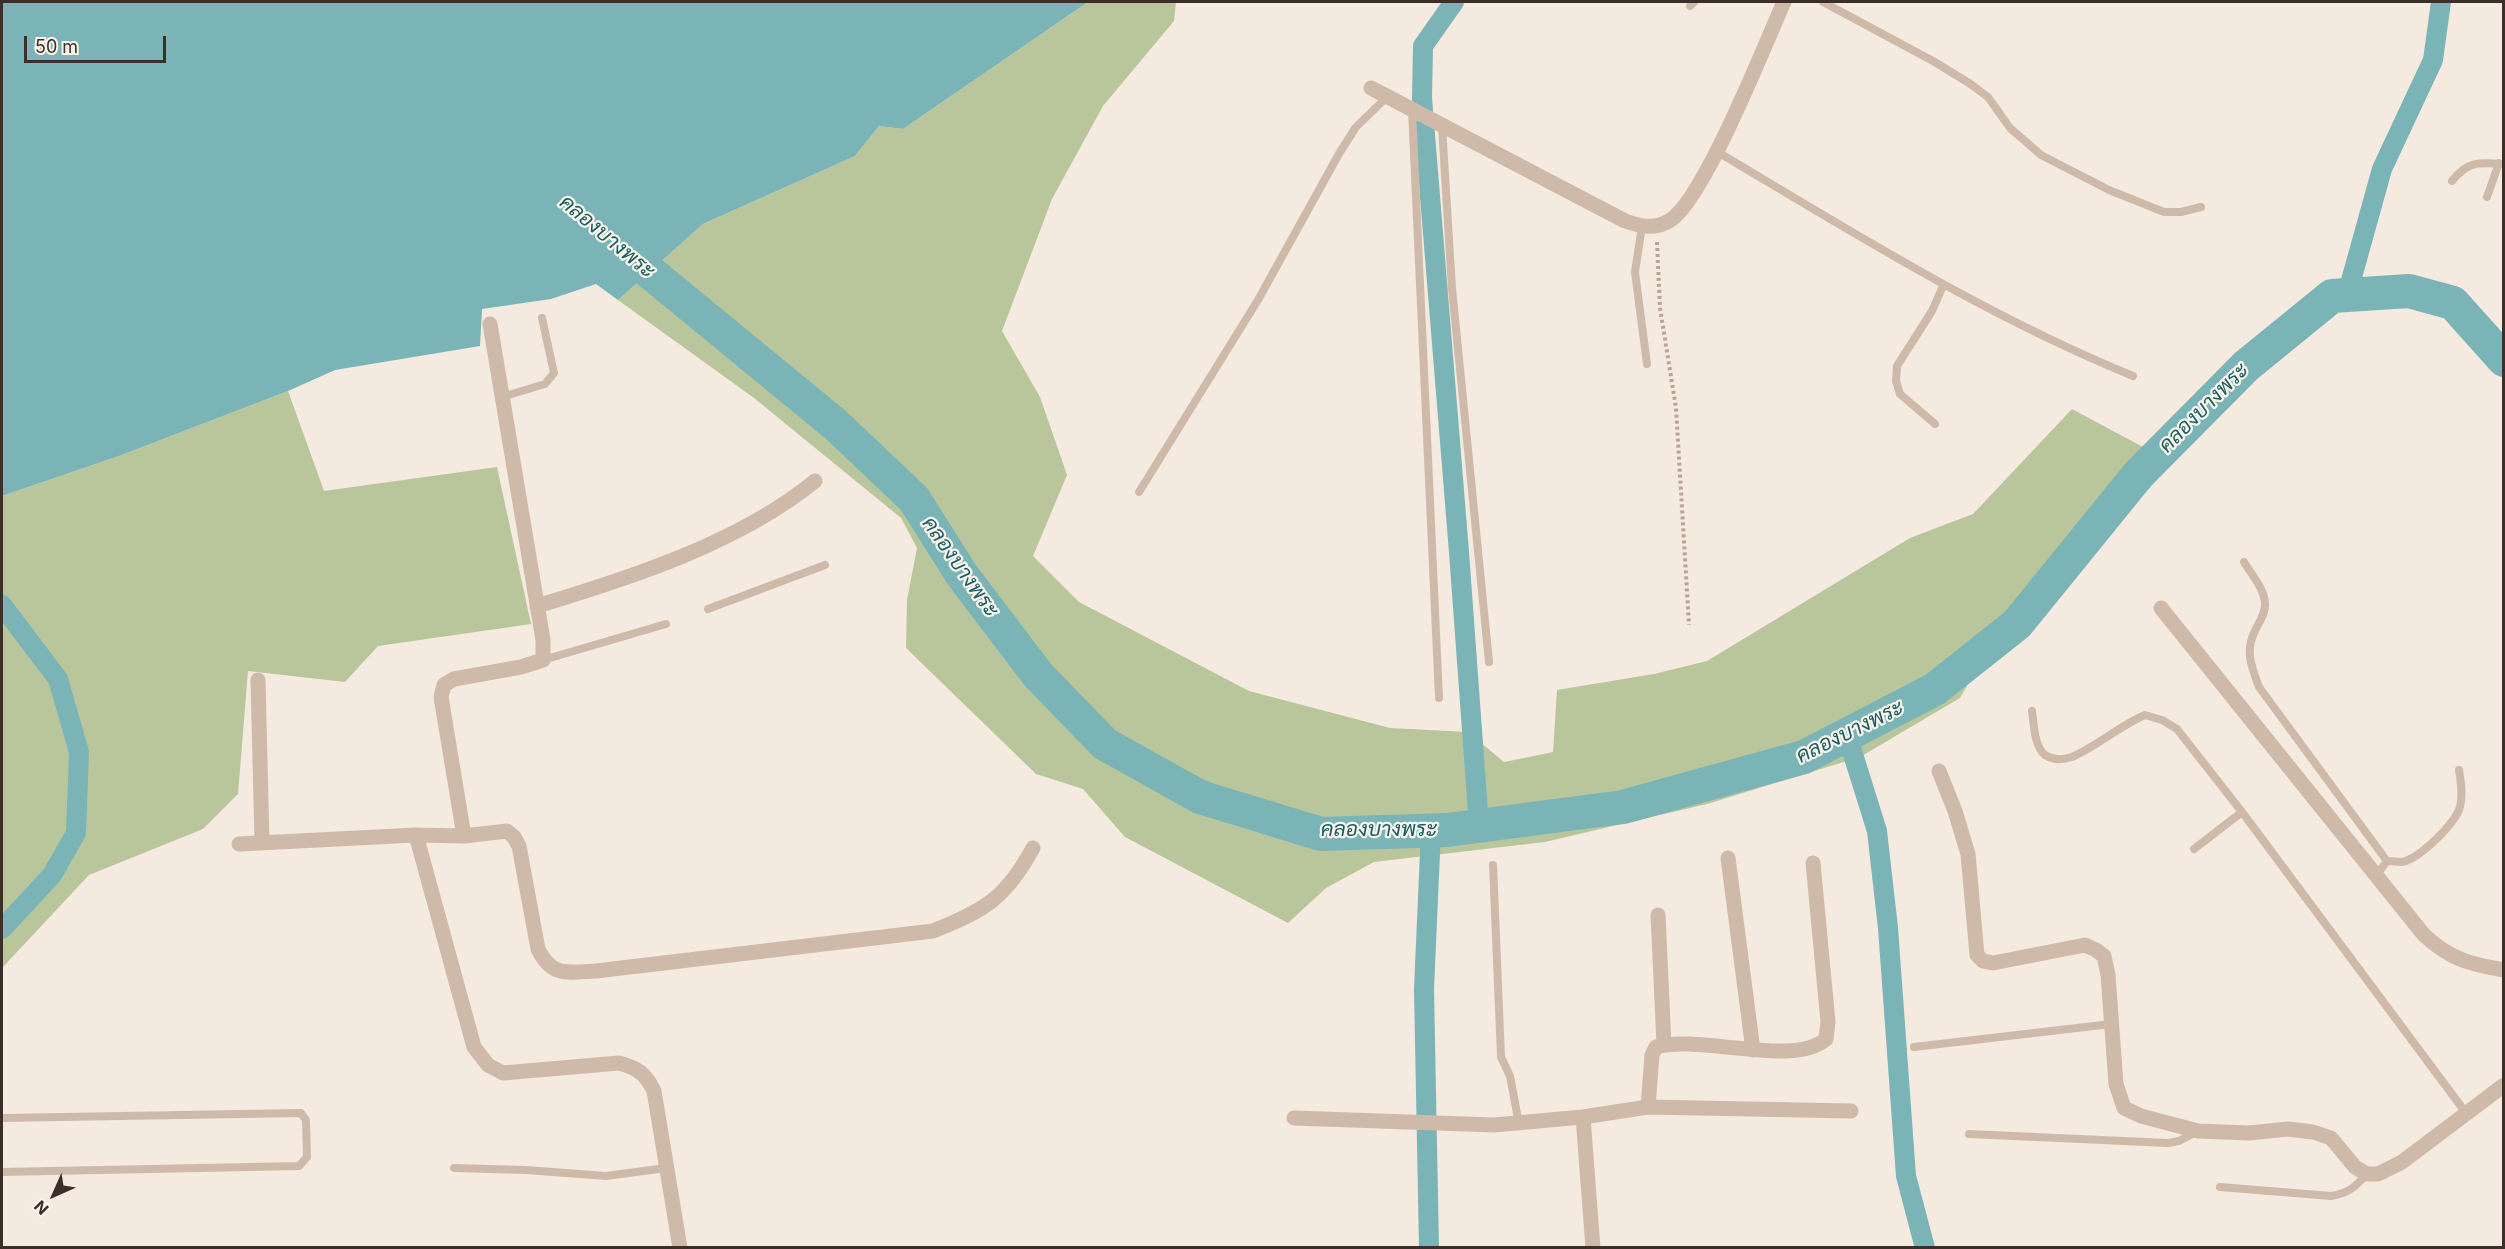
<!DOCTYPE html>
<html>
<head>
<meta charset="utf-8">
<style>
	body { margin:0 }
	#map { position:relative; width:2505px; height:1249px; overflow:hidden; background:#f5eadf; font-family:Inter,sans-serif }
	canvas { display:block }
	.frame { position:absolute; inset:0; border:3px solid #3c2f29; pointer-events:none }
	.north { position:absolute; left:24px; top:1165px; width:60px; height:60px; -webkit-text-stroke:4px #fcf4ec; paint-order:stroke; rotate:225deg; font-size:16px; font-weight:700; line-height:24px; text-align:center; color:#3c2f29 }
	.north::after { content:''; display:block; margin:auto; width:21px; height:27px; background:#3c2f29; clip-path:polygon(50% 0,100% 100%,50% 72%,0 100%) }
	.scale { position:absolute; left:24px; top:36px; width:142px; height:27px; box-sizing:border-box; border:3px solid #3c2f29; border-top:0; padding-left:8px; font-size:18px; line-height:21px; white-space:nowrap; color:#3c2f29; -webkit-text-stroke:4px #fcf4ec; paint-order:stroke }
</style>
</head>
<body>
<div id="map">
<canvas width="2505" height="1249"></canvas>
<div class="frame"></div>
<div class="north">N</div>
<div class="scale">50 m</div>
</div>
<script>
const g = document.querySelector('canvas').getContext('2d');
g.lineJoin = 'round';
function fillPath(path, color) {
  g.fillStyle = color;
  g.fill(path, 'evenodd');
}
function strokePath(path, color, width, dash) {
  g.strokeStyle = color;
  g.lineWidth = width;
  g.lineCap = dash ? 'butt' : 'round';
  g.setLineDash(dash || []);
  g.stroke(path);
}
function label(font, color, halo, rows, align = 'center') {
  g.font = font + ' Inter,Sarabun,sans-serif';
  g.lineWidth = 4.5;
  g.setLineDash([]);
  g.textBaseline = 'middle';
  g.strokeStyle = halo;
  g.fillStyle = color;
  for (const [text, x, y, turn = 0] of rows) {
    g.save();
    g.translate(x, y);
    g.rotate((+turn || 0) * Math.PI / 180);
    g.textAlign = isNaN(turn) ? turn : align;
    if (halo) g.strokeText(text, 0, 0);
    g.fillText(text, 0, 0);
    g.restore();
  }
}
fillPath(new Path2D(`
	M1088 2H1176L1174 21 1103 106 1052 199 1002 331 1040 397 1067 475 1033 556 1079 602 1249 691 1390 728 1468 732 1504 762 1553 752 1557 690 1654 674 1707 661 1910 538 1973 514 2072 409 2143 447 2076 536 2002 625 1960 698 1860 757 1707 804 1545 842 1374 862 1326 888 1288 923 1125 837 1083 789 1036 774 906 648 907 600 917 548 901 518 754 398 618 300 703 224 855 156 879 126 903 129Z
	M288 391 324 491 497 467 531 624 378 646 345 682 248 671 238 794 203 829 89 875 2 968V496L119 456Z`), '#b9c69c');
fillPath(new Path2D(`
	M2 2H1088L903 129 879 126 855 156 703 224 618 300 596 284 551 299 482 309 480 346 335 370 288 391 119 456 2 496Z`), '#7ab4b6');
strokePath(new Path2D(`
	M1454 2 1423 46 1422 98 1459 552 1479 826
	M2347 295 2382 169 2433 60 2441 2
	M2 605 58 679 79 752 76 833 52 875 2 929
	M1847 735 1877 831 1888 928 1906 1176 1925 1248
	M1429 1248 1424 989 1431 830`), '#7ab4b6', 20);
strokePath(new Path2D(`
	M612 241 836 425 914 499 962 575 1038 675 1105 744 1200 797 1321 834 1447 830 1623 807 1804 757 1935 689 2017 624 2138 475 2246 366 2332 296 2409 291 2453 303 2504 360`), '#7ab4b6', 34);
strokePath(new Path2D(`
	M1657 242 1660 308 1676 408 1689 625`), '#bba493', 4, [3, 3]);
strokePath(new Path2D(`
	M1823 2 1933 61 1969 83 1988 97 2010 128 2041 155 2109 190 2164 212H2181L2201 207
	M1690 6 1694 2
	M1412 110 1439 698
	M1442 126 1452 288 1489 662
	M1716 151C1852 232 1986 316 2133 376
	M2452 181C2468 161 2478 162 2504 164
	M2487 197 2499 163
	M1642 226 1635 272 1647 364
	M502 397 545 384 554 373 542 318
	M1935 424 1900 394 1896 381 1897 366 1932 311 1943 286
	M1139 492 1258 300 1340 152 1356 127 1387 97
	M2244 562C2251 574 2264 588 2265 603 2266 614 2258 623 2254 633 2245 652 2252 668 2259 687L2387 861 2376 876
	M708 609 825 565
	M543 660 666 624
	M2032 711C2034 724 2034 746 2045 755 2053 760 2063 760 2072 757 2096 747 2119 726 2145 715L2162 720 2177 729 2242 812 2466 1113
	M2194 849 2242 812
	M2387 861C2392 861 2398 862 2402 862 2419 859 2455 824 2460 807 2463 795 2461 782 2459 770
	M1493 865 1501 1057 1510 1076 1519 1124
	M1914 1047 2111 1024
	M2 1118 301 1113 306 1120 307 1157 299 1166 2 1172
	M1969 1134 2168 1143 2179 1141 2198 1131
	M454 1168 526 1170 606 1176 666 1168
	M2220 1187 2331 1196C2349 1193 2355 1187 2367 1174`), '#cfbaa9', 8);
strokePath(new Path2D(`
	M1371 88 1625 221C1640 226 1654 230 1669 221 1703 202 1765 44 1784 2
	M537 606C630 578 739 543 815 481
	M2161 608 2424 935C2450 959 2469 964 2504 970
	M258 680 262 842
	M1939 771 1955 811 1968 854 1977 955 1983 961 1993 963 2085 945 2096 950 2104 956 2108 975 2116 1084 2124 1108 2141 1116 2198 1131 2249 1133 2288 1129 2313 1132 2331 1138 2355 1167 2367 1174H2378L2402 1162 2504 1085
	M416 835 464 836 507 831 514 837 519 846 538 949C552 978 568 972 596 971L933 931C984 911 1006 898 1033 848
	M464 836 441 697 444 685 454 679 521 667 543 660V640L490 324
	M239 844 416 835 474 1047 488 1065 503 1073 619 1063C638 1068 646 1074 654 1091L680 1248
	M1728 858 1753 1050
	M1658 915 1664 1045
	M1648 1107 1652 1055 1656 1047C1698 1034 1794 1068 1826 1039L1828 1022 1813 863
	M1583 1117 1593 1248
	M1294 1118 1494 1125 1583 1117 1648 1107 1851 1111`), '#cfbaa9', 15);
label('italic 21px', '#1a5e62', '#fcf4ec', [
	["คลองบางพระ",607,237,40],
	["คลองบางพระ",2204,408,-45],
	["คลองบางพระ",960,567,55],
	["คลองบางพระ",1850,732,-26],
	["คลองบางพระ",1379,830]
]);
</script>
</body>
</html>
